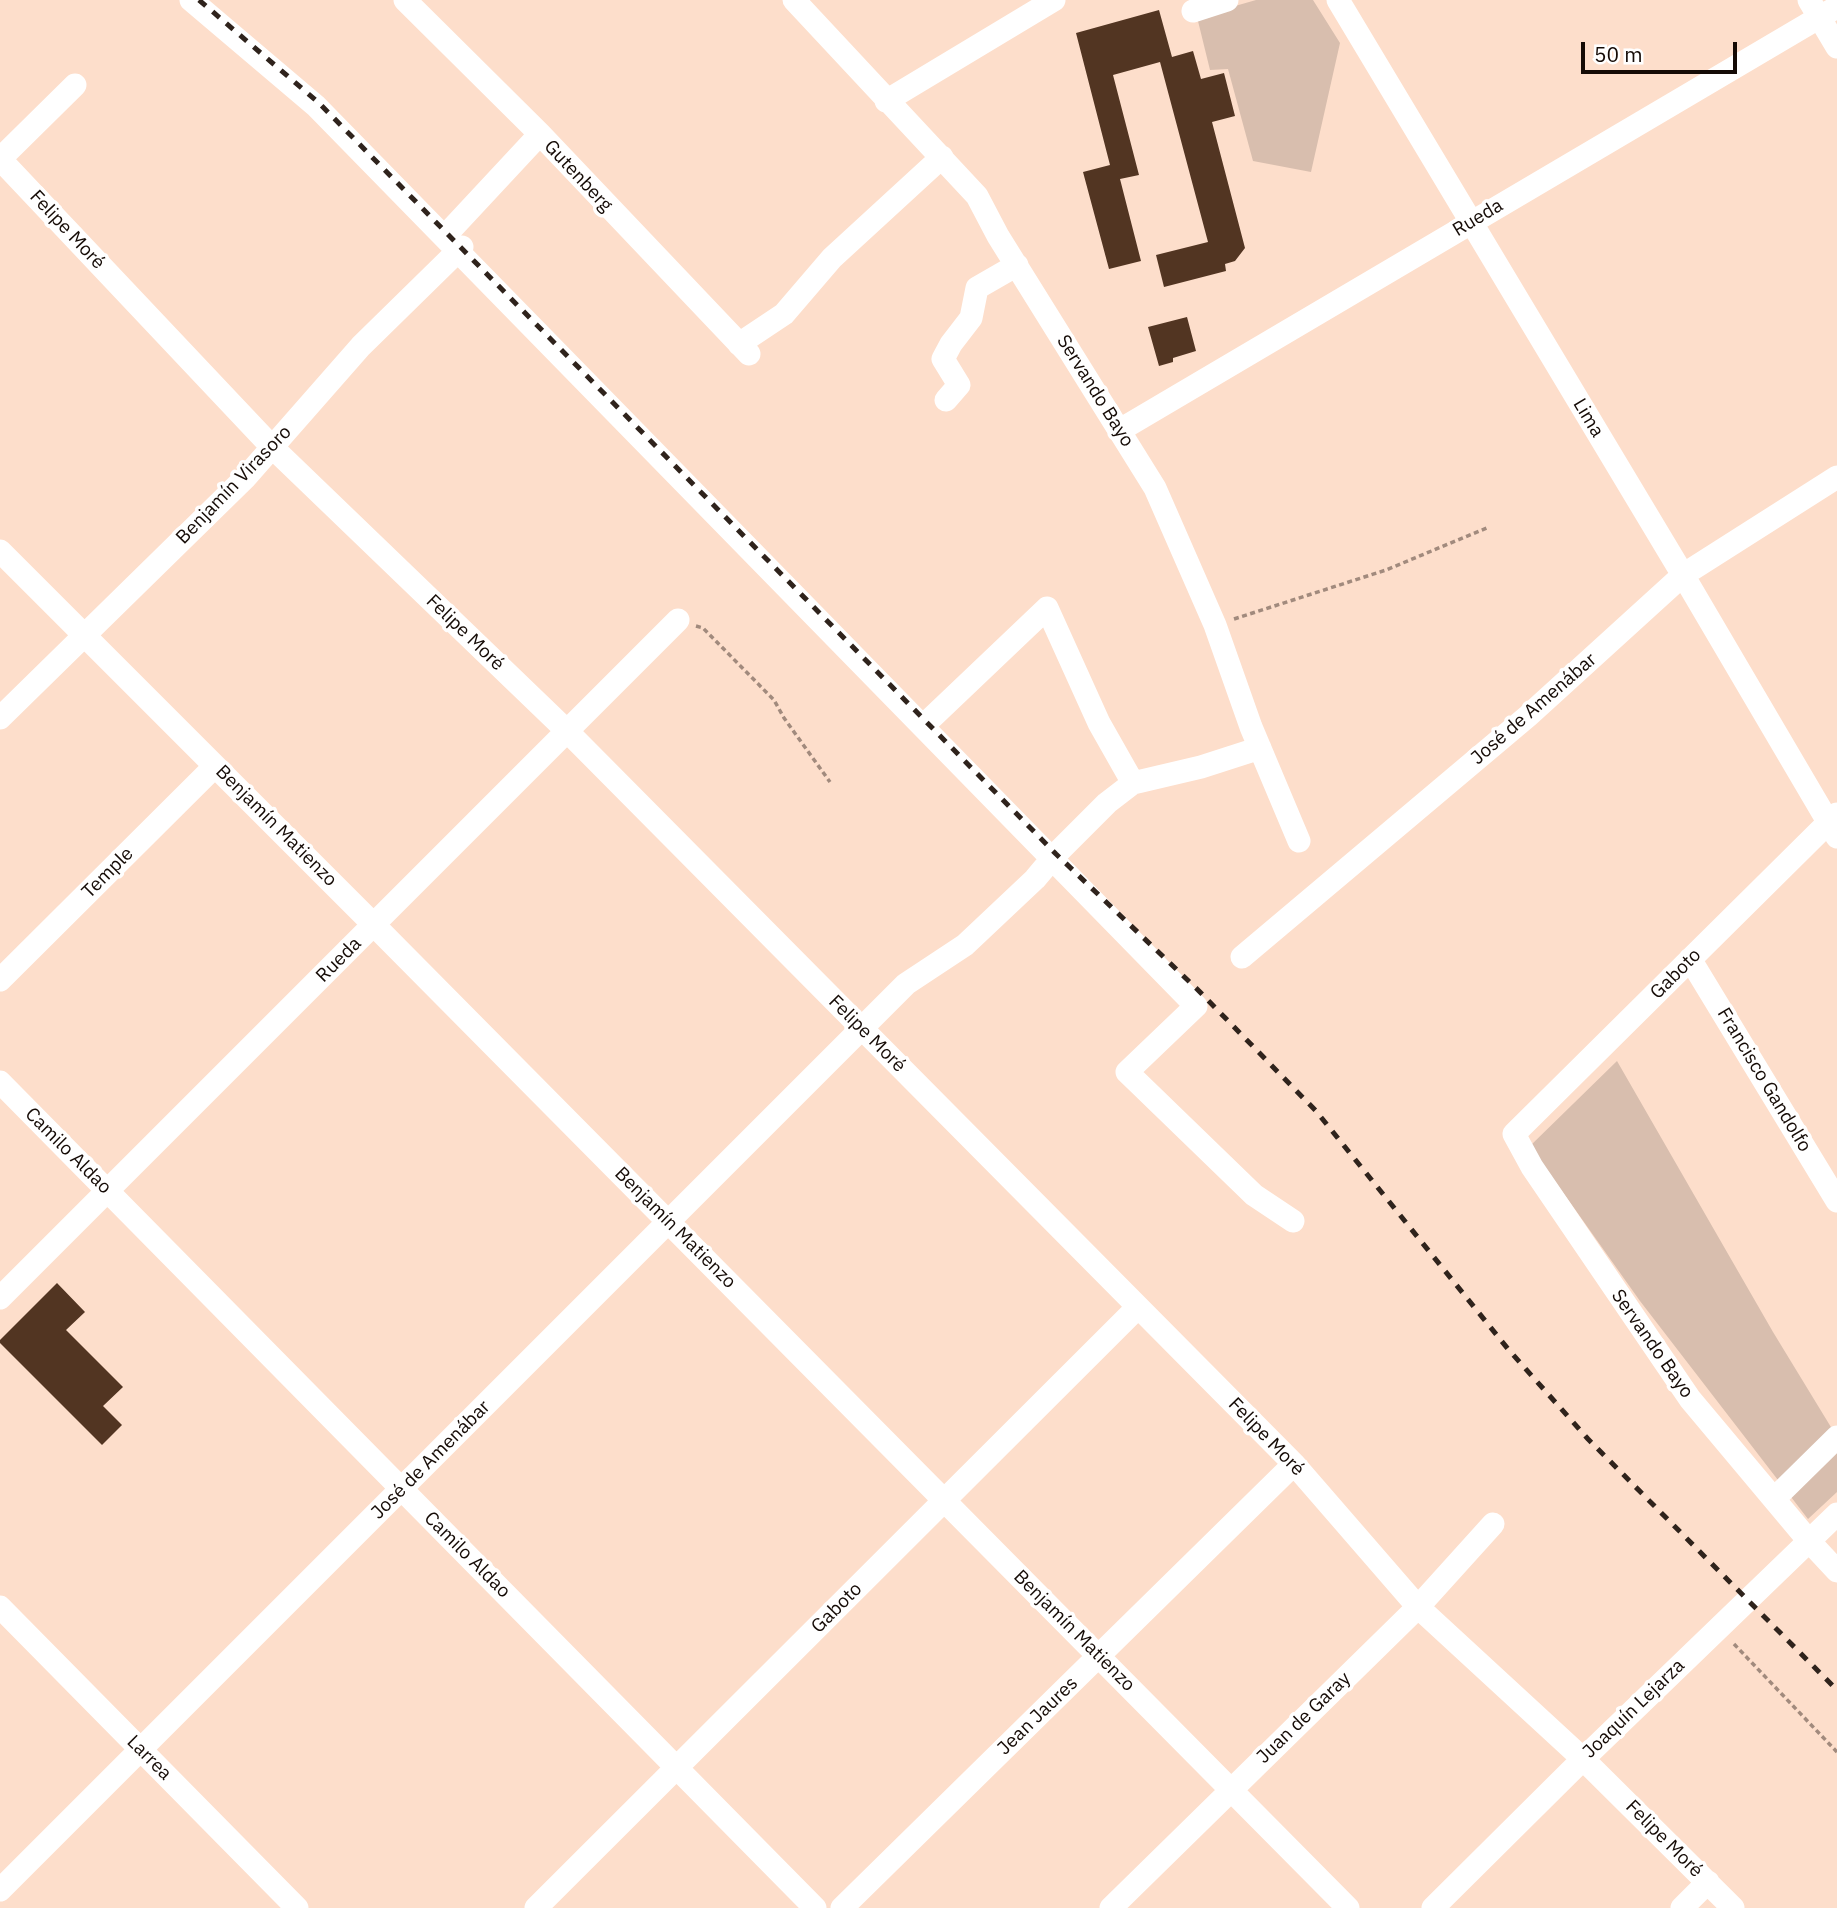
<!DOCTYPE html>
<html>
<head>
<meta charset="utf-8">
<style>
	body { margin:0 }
	#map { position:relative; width:1837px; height:1908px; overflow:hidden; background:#fddecb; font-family:"IBM Plex Sans",sans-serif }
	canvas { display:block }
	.scale { position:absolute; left:1581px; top:42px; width:156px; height:32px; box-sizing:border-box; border:4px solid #150b06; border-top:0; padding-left:9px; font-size:21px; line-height:24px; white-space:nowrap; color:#150b06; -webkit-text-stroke:5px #fff; paint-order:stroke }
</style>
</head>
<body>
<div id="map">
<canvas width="1837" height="1908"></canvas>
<div class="scale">50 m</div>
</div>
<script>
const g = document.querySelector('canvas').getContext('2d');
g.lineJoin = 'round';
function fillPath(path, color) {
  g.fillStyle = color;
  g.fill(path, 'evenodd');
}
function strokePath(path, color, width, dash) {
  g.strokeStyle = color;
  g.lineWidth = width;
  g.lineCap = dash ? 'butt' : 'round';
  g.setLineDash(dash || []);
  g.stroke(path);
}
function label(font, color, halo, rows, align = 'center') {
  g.font = font + ' "IBM Plex Sans",sans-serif';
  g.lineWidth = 7;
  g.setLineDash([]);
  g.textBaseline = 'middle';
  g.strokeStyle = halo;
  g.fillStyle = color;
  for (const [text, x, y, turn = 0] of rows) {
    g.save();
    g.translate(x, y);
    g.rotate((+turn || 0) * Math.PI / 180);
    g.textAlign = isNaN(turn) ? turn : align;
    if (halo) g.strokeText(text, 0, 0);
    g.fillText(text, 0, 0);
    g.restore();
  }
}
fillPath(new Path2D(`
	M1256 0H1313L1340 43 1311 172 1253 161 1228 69 1210 70 1197 17Z
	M1617 1061 1773 1332 1837 1437V1492L1808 1519 1640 1301 1530 1146Z`), '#d8beae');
fillPath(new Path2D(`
	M1159 10 1172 57 1193 51 1201 79 1224 73 1235 116 1212 122 1245 248 1235 261 1225 264 1226 271 1164 287 1156 255 1208 242 1160 62 1113 75 1139 175 1120 179 1141 261 1109 269 1083 172 1110 165 1076 33Z
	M1187 317 1196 351 1173 358V362L1159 366 1148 327Z
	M57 1283 85 1312 66 1330 123 1387 103 1406 122 1425 102 1445 0 1343V1340Z`), '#523522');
strokePath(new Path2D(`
	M1234 619 1386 570 1489 527
	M696 626 703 628 774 700 784 718 830 782
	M1734 1644 1837 1752`), '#a18a7d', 3.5, [5, 3.5]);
strokePath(new Path2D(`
	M191 0 316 106 1196 1006 1127 1072 1254 1195 1293 1221
	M405 0 540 134 749 354
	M794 0 977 196 998 236 1155 488 1215 625 1251 727 1299 841
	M1338 0 1683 575 1837 837
	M1809 0 1837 47
	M1193 11 1227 0
	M75 85 0 159 272 447 567 731 1294 1464 1418 1607 1583 1759 1733 1908
	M886 101 1054 0
	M445 236 540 134
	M739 344 784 314 832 258 942 157
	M946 400 959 385 943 359 951 344 971 318 977 288 1017 265
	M1120 430 1837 7
	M0 551 374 925 1348 1908
	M0 718 246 477 361 346 462 247
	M923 726 1047 608 1099 723 1133 783
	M1837 814 1514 1134 1532 1167 1690 1399 1809 1541 1837 1571
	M1242 957 1528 716 1683 575 1837 477
	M1690 959 1837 1201
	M0 980 215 766
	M0 1082 815 1908
	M0 1298 678 620
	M1774 1499 1837 1437
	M0 1607 297 1908
	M0 1890 906 984 965 945 1035 879 1056 854 1107 803 1133 783 1201 767 1260 748
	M536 1908 1138 1307
	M842 1908 1294 1464
	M1111 1908 1418 1607 1493 1524
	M1433 1908 1583 1759 1837 1514
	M1682 1908 1708 1882`), '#fff', 23);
strokePath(new Path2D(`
	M199 0 319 103 1056 854 1197 989 1316 1111 1508 1349 1588 1439 1837 1690`), '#2f231c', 5, [9, 9]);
label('19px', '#150b06', '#fff', [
	["Gutenberg",578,176,47],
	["Rueda",1478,218,-31],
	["Felipe Moré",67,230,47],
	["Servando Bayo",1095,391,58],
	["Lima",1588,418,59],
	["Benjamín Virasoro",234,485,-46],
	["Felipe Moré",465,633,44],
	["José de Amenábar",1534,709,-41],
	["Benjamín Matienzo",276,826,45],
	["Temple",108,873,-45],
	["Rueda",339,960,-45],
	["Gaboto",1676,974,-45],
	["Felipe Moré",867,1034,45],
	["Francisco Gandolfo",1764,1080,59],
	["Camilo Aldao",68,1151,45],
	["Benjamín Matienzo",675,1228,45],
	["Servando Bayo",1652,1344,55],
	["Felipe Moré",1266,1437,46],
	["José de Amenábar",431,1460,-45],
	["Camilo Aldao",467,1555,45],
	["Gaboto",837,1608,-45],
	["Benjamín Matienzo",1074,1631,45],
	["Joaquín Lejarza",1634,1709,-44],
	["Jean Jaures",1038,1716,-44],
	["Juan de Garay",1304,1718,-44],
	["Larrea",149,1758,45],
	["Felipe Moré",1664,1839,45]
]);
</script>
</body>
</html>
